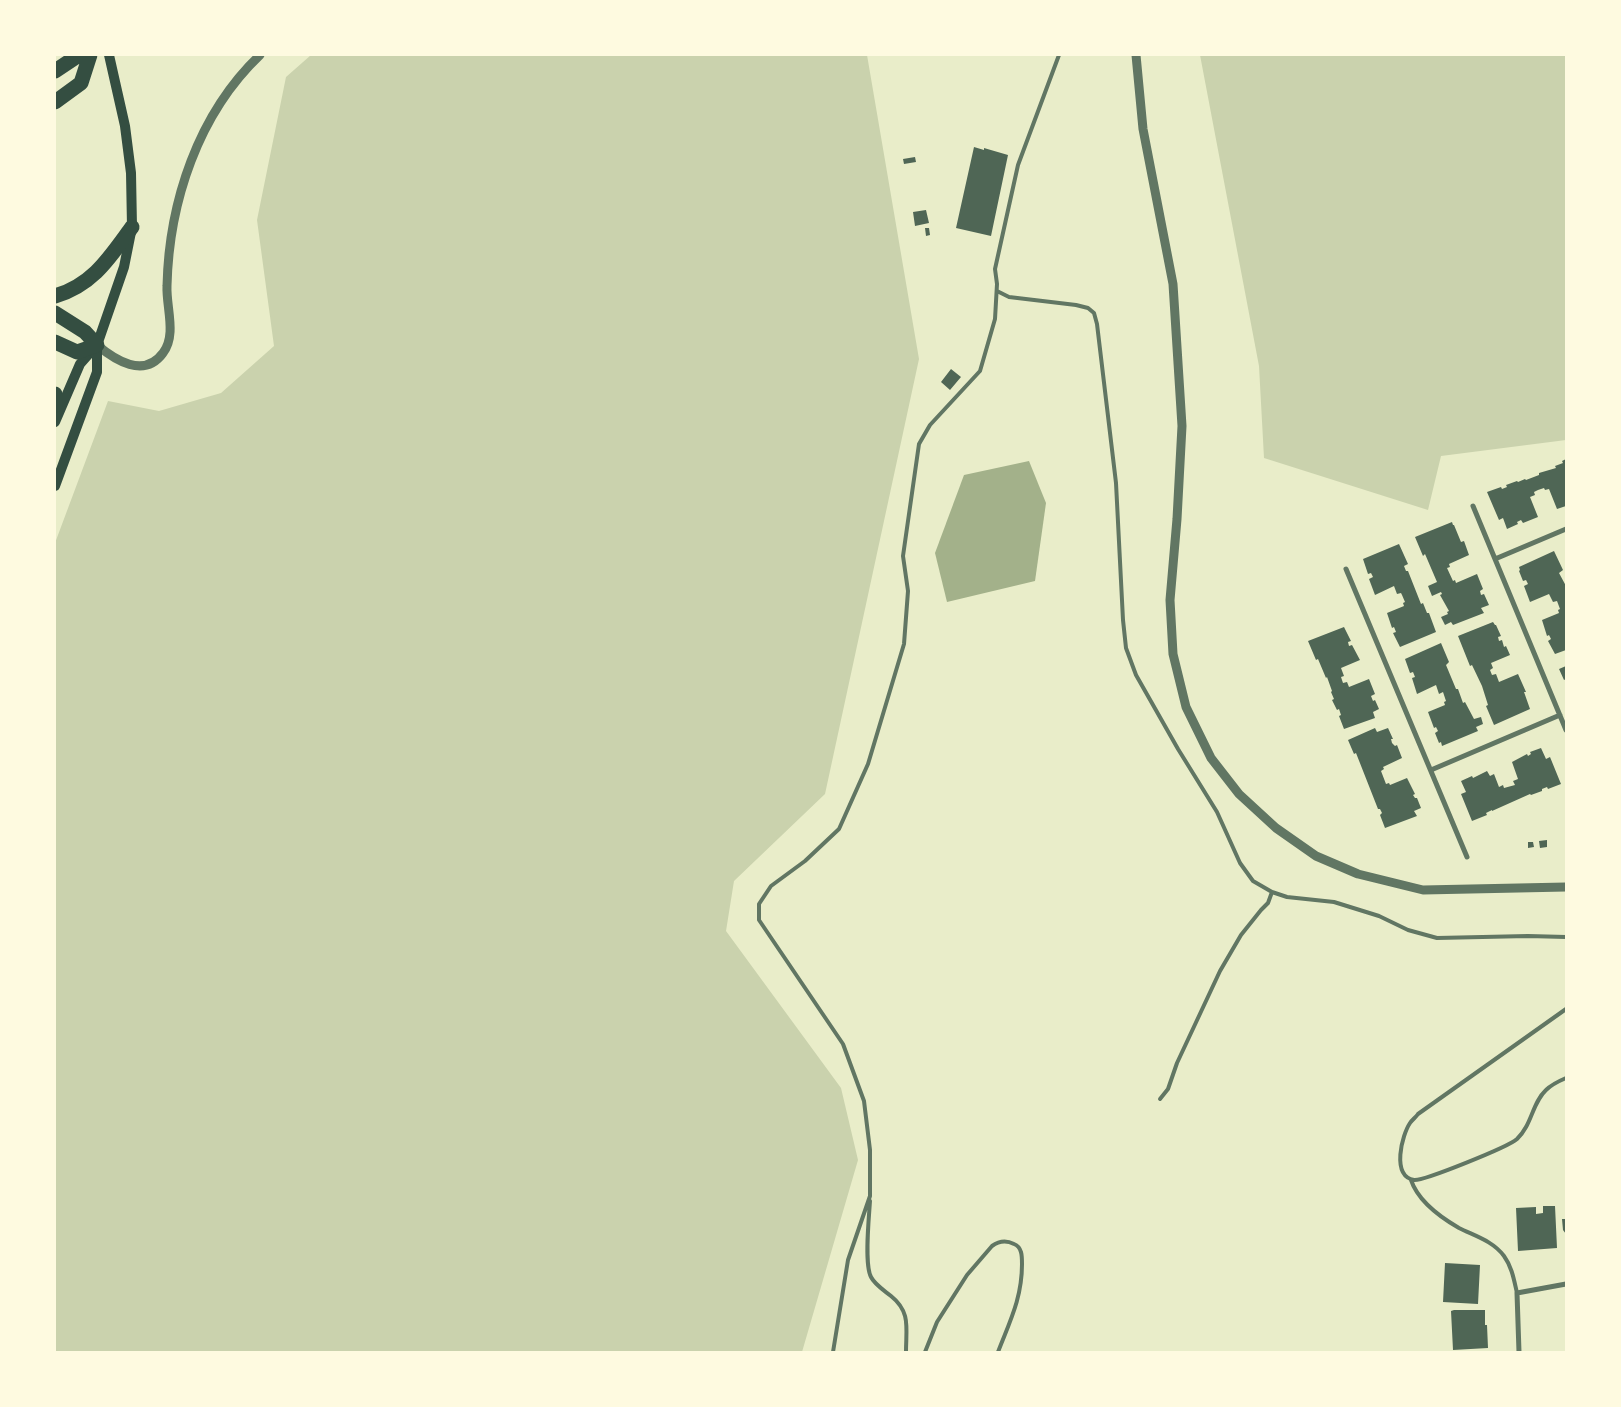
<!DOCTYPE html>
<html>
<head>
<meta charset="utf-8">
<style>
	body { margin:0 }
	#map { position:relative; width:1621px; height:1407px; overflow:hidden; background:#e9edc9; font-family:Manrope,sans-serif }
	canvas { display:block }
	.frame { position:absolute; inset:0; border:56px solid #fefae0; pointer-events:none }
</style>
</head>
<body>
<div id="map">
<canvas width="1621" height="1407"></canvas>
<div class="frame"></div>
</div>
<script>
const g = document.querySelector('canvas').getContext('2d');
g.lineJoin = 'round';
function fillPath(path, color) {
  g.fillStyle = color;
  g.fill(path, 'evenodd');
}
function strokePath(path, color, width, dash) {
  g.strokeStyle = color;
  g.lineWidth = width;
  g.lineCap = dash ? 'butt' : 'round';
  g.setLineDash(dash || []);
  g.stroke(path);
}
fillPath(new Path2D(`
	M311 55H867L919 359 825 794 734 881 726 931 841 1088 858 1160 802 1352H55V543L108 401 159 411 221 393 274 346 257 220 286 77Z
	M1200 55H1566V440L1441 456 1428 510 1264 458 1259 366Z`), '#cad2ad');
fillPath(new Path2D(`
	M1029 461 1046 503 1035 581 947 602 935 553 964 475Z`), '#a3b18a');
fillPath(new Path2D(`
	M974 147 984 150V148L1008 155 991 236 956 228Z
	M915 157 916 162 904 164 903 159Z
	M926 210 929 223 915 226 913 212Z
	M925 228H929L930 235 926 236Z
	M951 369 961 377 950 390 941 382Z
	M1566 459V506L1557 509 1549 489 1545 490 1544 488 1538 490 1534 492 1535 495 1530 497 1538 517 1523 523 1521 520 1517 522 1518 524 1507 529 1503 518 1499 520 1487 492 1501 487 1502 489 1507 487 1506 485 1517 481 1518 482 1525 479 1526 480 1539 475V473L1556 468 1555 466 1563 463 1562 461Z
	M1452 522 1453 525H1454L1461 542 1464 541 1469 555 1449 564 1450 567 1447 568 1453 581 1455 580 1456 583 1477 574 1483 589 1480 591 1481 595 1484 594 1489 605 1481 608 1484 613 1453 625 1451 622 1445 625 1441 617 1448 614 1447 612 1449 611 1440 595 1442 594 1441 592 1432 596 1428 586 1437 582 1425 554 1423 556 1415 537Z
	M1399 544 1408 564 1404 566 1406 571H1408L1421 604 1423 603 1427 613H1429L1436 632 1400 647 1393 633 1396 632 1394 627 1392 628 1387 613 1404 606 1403 603 1405 602 1402 595 1401 593 1397 594 1394 586 1375 595 1369 579 1373 577 1371 573 1368 574 1363 559Z
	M1554 551 1563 570 1559 573 1566 586V650L1555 654 1548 641 1551 639 1549 635 1547 636 1542 620 1559 613 1558 610 1560 609 1557 601 1553 602 1549 594 1530 602 1524 586 1528 584 1526 580 1523 581 1519 571 1520 570 1519 567Z
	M1493 622 1495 625H1496L1501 636 1498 637 1499 641 1502 640 1504 647 1506 646 1510 655 1491 663 1493 668 1490 670 1492 675 1496 674 1499 682 1518 674 1526 692H1524L1530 709 1494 725 1486 706 1488 705 1482 686 1472 665 1470 666 1458 636Z
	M1344 627 1351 641 1348 642 1349 646 1352 645 1360 660 1341 668 1344 676 1341 677 1343 683 1347 682 1349 687 1369 679 1375 694 1371 696 1373 701 1375 700 1379 709 1373 712 1375 718 1344 729 1339 716 1341 715 1339 709 1337 710 1332 700 1334 699 1331 692 1332 691 1327 677 1326 678 1318 659 1316 660 1308 641Z
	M1441 643 1449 662 1446 665 1456 689H1458L1463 703 1465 702 1474 719 1481 717 1483 724 1476 727 1478 731 1442 746 1441 742 1439 743 1435 733 1438 731 1436 727 1434 728 1428 712 1445 705 1444 702 1446 701 1443 692 1439 694 1436 685 1417 694 1412 678 1415 677 1413 672 1410 673 1405 659Z
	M1566 666V679L1564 680 1559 669Z
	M1375 728 1377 732 1388 728 1393 739H1391L1392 743 1395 746 1397 745 1402 758 1383 767 1384 769 1381 771 1386 784 1389 783 1390 785 1407 778 1415 794 1413 795 1415 798H1417L1421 808 1414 811 1417 816 1385 828 1380 815 1382 813 1380 809H1378L1356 753 1354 754 1348 740Z
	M1541 748 1546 759 1550 757 1561 784 1548 789 1547 787 1542 789V791L1531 795 1530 794 1492 811V810L1486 813 1487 815 1472 821 1461 794 1466 792 1461 781 1472 776 1473 778 1487 771 1490 776 1494 774 1499 787 1503 785 1504 788 1515 785 1513 781 1518 779 1512 762 1527 754 1528 756 1531 754 1530 752Z
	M1547 840V847L1540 848 1539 841Z
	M1528 842H1533L1534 847 1528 848Z
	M1543 1206H1555L1557 1248 1518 1251 1516 1208 1536 1207V1214L1543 1213Z
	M1562 1219H1566V1234L1563 1230Z
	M1445 1263 1480 1265 1478 1304 1443 1302Z
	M1454 1310H1485V1325H1487L1488 1348 1453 1350 1451 1311Z`), '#4f6655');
strokePath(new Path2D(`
	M997 291 1009 297 1076 305 1088 308 1094 313 1097 324 1116 483 1123 620 1126 648 1136 675 1178 749 1217 812 1240 863 1253 881 1272 892 1287 897 1334 902 1379 916 1408 930 1437 938 1528 936 1566 937
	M1566 1009 1418 1114C1416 1117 1412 1120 1410 1123 1402 1135 1391 1176 1414 1180 1424 1181 1508 1147 1517 1139 1532 1125 1532 1103 1546 1090 1552 1084 1559 1081 1566 1078
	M1160 1099 1168 1089 1177 1063 1220 971 1241 935 1261 910 1268 903 1272 892
	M1411 1180C1418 1201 1440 1217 1459 1228 1475 1236 1493 1241 1504 1256 1512 1267 1514 1280 1517 1293
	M870 1201C869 1217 864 1264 871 1277 875 1285 885 1291 891 1296 911 1312 906 1328 906 1352
	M833 1352 848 1260 870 1196V1150L864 1101 843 1044 759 920V904L771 886 805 861 839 829 868 764 904 644 908 591 903 556 919 444 930 425 980 371 995 319 997 284 995 269 1018 165 1059 55
	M925 1352 937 1322 967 1275 992 1246C999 1241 1006 1240 1014 1244 1022 1247 1022 1256 1022 1264 1022 1298 1010 1321 998 1352`), '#617663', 4);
strokePath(new Path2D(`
	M1473 506 1566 730
	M1495 559 1566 529
	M1346 569 1467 857
	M1431 770 1560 715
	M1519 1352 1517 1293 1566 1284`), '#617663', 5);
strokePath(new Path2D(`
	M1136 55 1143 129 1173 284 1182 426 1177 519 1170 600 1173 654 1186 707 1211 758 1239 794 1276 828 1316 856 1358 874 1423 890 1566 887
	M97 345C115 360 144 379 163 353 177 335 166 307 167 286 169 202 198 114 260 55`), '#617663', 9);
strokePath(new Path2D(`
	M55 422 80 364 95 347
	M55 486 97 372V345L124 267 132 227 131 173 125 126 109 55`), '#344e41', 10);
strokePath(new Path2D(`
	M55 71 79 55
	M55 102 81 83 90 55
	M55 296C93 285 110 257 132 227
	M55 313 85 332 97 345 77 352 55 342
	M55 394V405`), '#344e41', 15);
</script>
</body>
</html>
